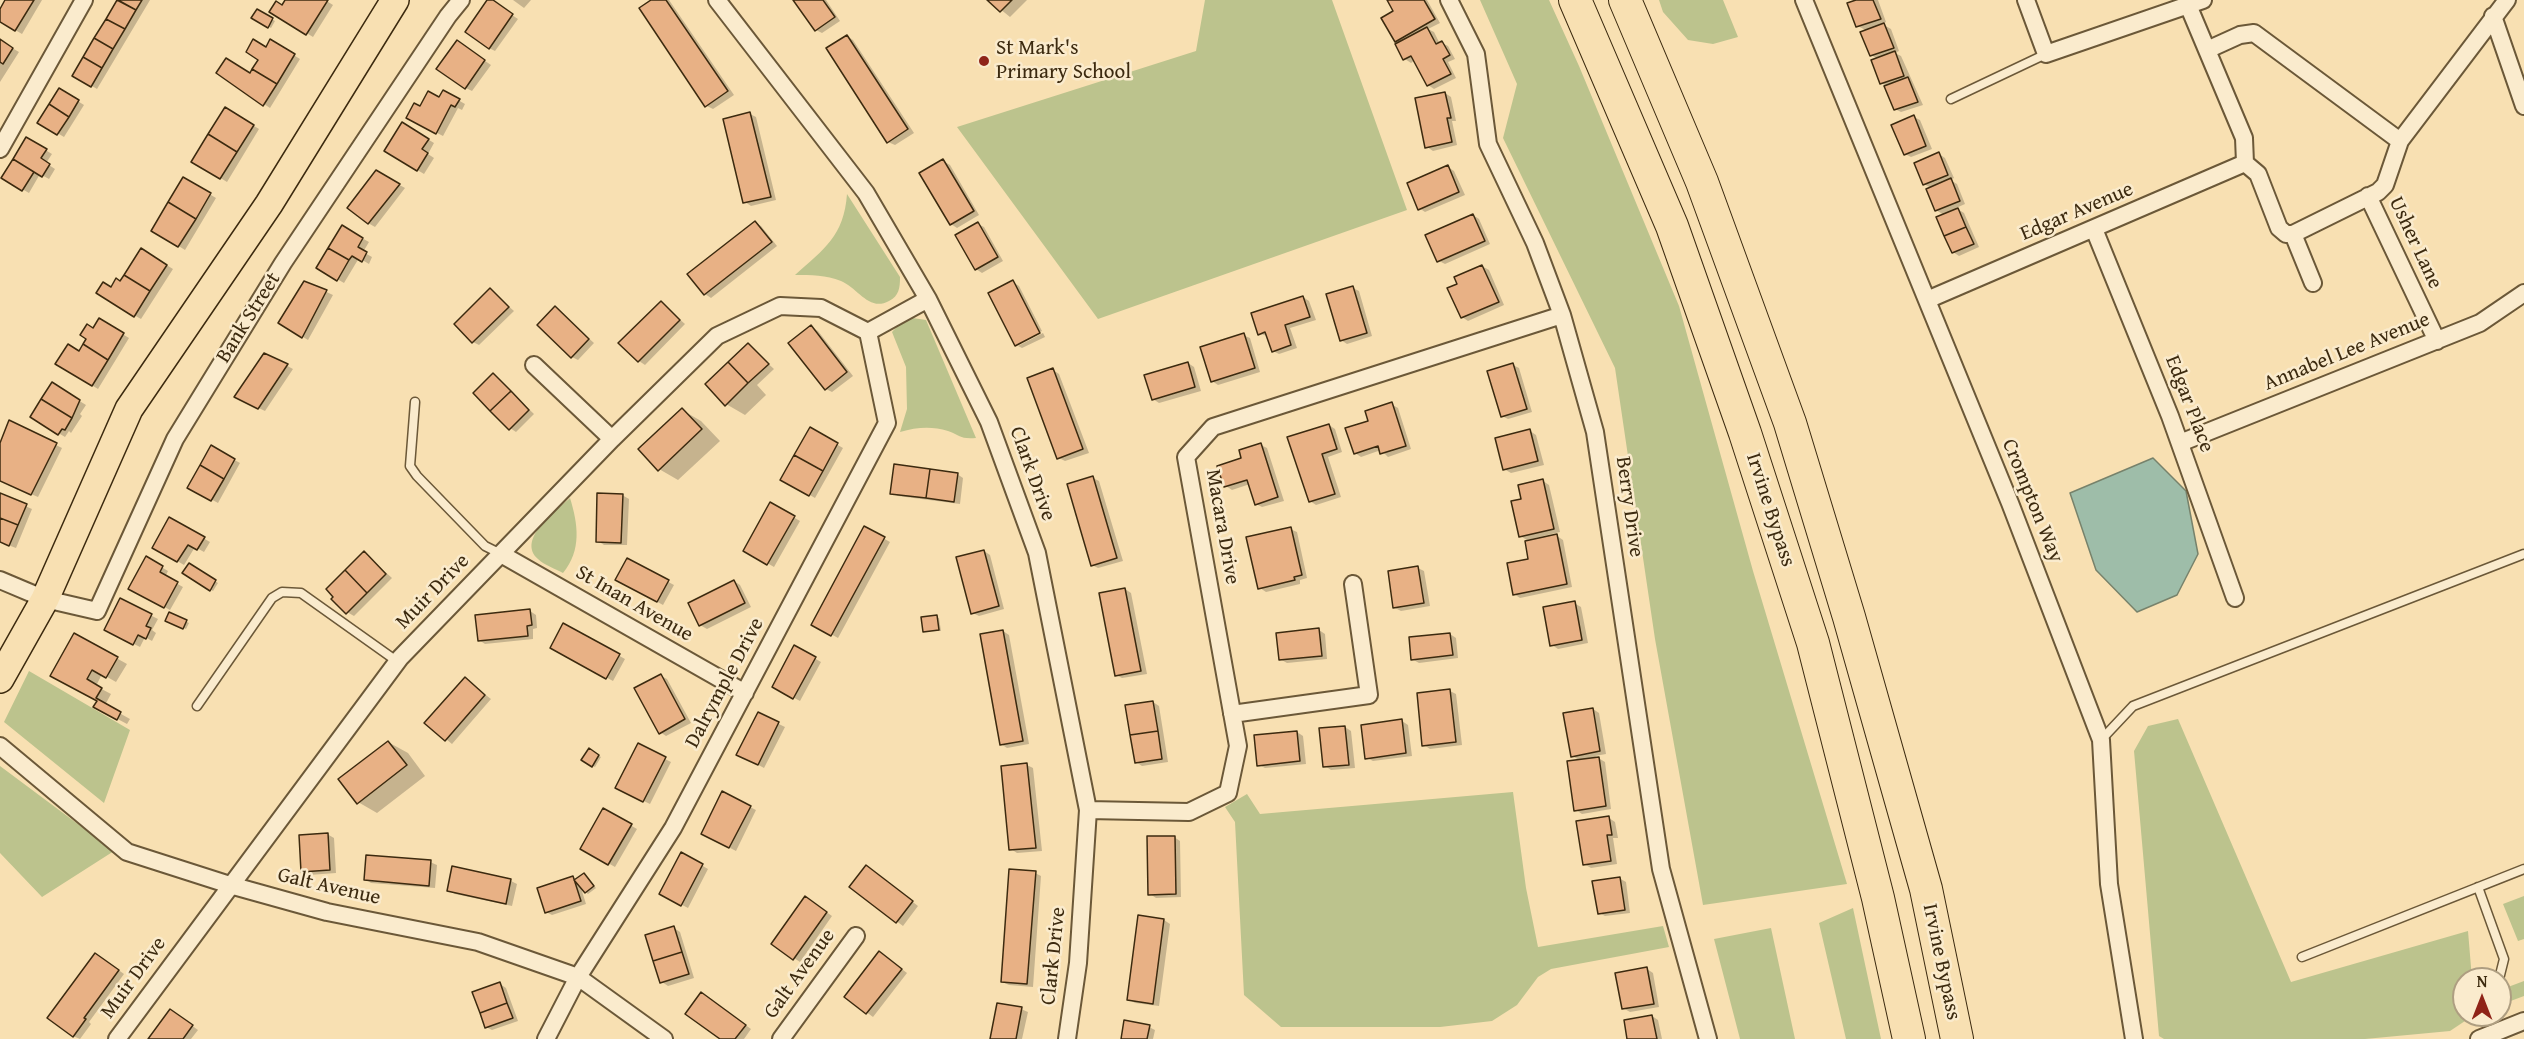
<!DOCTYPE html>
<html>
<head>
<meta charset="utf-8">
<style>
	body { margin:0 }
	#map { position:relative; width:2524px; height:1039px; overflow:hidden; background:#f8e0b2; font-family:"Gentium Book Plus",serif }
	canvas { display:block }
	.north { position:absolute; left:2452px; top:967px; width:60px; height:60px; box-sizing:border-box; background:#faebcd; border:2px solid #ae9e81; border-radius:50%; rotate:0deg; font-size:16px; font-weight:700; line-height:24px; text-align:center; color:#3c2a0f }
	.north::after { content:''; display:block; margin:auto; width:21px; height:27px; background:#8f2418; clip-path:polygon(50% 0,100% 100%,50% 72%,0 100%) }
</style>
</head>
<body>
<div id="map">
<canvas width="2524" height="1039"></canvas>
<div class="north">N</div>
</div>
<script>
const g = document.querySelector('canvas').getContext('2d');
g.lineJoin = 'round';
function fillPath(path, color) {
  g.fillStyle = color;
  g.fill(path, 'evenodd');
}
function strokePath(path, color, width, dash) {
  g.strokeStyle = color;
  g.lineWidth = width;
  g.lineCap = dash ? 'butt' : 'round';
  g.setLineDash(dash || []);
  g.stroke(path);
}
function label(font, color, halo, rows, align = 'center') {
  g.font = font + ' "Gentium Book Plus",serif';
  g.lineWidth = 5;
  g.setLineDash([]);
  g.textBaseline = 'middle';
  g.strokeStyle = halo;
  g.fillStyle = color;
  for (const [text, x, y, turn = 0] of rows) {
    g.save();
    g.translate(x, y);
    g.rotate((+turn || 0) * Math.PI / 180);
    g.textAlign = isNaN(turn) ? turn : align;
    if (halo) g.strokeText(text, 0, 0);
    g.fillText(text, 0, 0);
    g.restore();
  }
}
fillPath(new Path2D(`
	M1205 0H1332L1407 210 1098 319 957 127 1196 51Z
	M1480 0H1549L1579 66 1679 306 1753 571 1847 884 1703 905 1655 639 1615 368 1503 138 1517 84Z
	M1659 0H1723L1738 37 1713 44 1688 40 1663 12Z
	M847 194 900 277C900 288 899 296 889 301 869 312 858 288 841 281 826 275 811 275 795 275 824 249 844 236 847 194Z
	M906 317 926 320 976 438C959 439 962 436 948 431 932 426 917 427 900 432L907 409 906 367 892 332Z
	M570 498C578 524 582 550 563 573 556 569 544 565 538 559 516 539 557 510 570 498Z
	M29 671 130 730 104 803 4 722Z
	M2178 719 2291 982 2468 931 2472 979H2464V1015H2474L2450 1031 2365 1039H2164L2159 1036 2134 751 2148 726Z
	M0 766 114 851 42 897 0 853Z
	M1513 792 1526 888 1538 947 1663 926 1669 947 1551 969 1538 977 1517 1005 1492 1021 1440 1027H1281L1244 995 1235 822 1225 807 1247 794 1260 814Z
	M2524 896V939L2518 941 2503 904Z
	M1853 908 1881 1039H1846L1819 923Z
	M1771 928 1795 1039H1740L1714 939Z
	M2524 981V996L2500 1005V990Z`), '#bcc38d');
const water = new Path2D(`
	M2153 458 2186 491 2198 554 2177 595 2137 612 2096 570 2070 493Z`);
fillPath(water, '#9ebda9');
strokePath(water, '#77826b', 1.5);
fillPath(new Path2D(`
	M7 0H42L22 34 0 21V12Z
	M118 0H150L97 89 74 75Z
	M287 0H325L333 5 313 37 271 11 283 7Z
	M489 0 518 19 495 51 489 48Z
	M513 0H531L524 8Z
	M654 0H669L734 95 713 109 707 106Z
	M795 0H826L840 21 822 33 816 30Z
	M989 0H1027L1010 17Z
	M1388 0H1427L1440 23 1428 29 1434 32 1440 44 1442 43 1448 46 1455 59 1448 62 1456 78 1434 89 1428 85 1415 60 1411 63 1405 59 1400 43 1396 40 1395 12Z
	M1852 0H1878L1886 22 1882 24 1891 29 1899 51 1895 53 1901 56 1923 105 1901 112 1895 109 1885 85 1881 83 1878 59 1871 55 1867 31 1858 26 1855 2Z
	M258 11 275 21 271 28 254 18Z
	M847 36 853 40 914 133 895 145 888 142Z
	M0 41 19 52 0 82Z
	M271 41 300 59 270 108 264 104 266 49Z
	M463 46 491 65 472 91 466 88Z
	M60 90 84 105 64 137 39 122Z
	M444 92 465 104 462 110 458 108 443 136 408 118 420 108 440 99Z
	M1445 93 1451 97 1456 121H1452L1457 145 1433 151 1427 147Z
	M226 109 259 129 227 182 193 161Z
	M750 114 756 117 776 200 751 206 745 202Z
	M1914 117 1920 120 1932 149 1911 157 1905 154Z
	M403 124 434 143 428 154 434 158 424 174 386 151Z
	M27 139 52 154 46 163 55 169 49 179 40 174 29 193 3 178Z
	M1939 154 1945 158 1954 178 1950 180 1957 184 1965 204 1956 208 1964 213 1979 247 1959 256 1953 252 1944 215 1936 210 1931 188 1924 184Z
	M943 161 950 165 979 215 957 228 951 224Z
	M1448 167 1454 171 1465 195 1425 212 1419 208Z
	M376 172 405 188 375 227 368 223Z
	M184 179 216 198 185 250 153 230Z
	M1473 215 1479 219 1490 244 1445 264 1439 261Z
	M755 222 761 226 777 246 711 298 705 294Z
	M978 224 984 227 1003 261 982 273 976 269Z
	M342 227 369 242 363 252 372 257 369 264 359 258 344 283 318 268Z
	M142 250 173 269 141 319 134 315 111 289 121 283Z
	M1482 266 1489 270 1504 305 1468 321 1462 317 1459 284Z
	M305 282 333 295 308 340 280 323Z
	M1013 282 1019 286 1042 331 1018 343V346Z
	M1353 288 1359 291 1372 336 1347 344 1341 340Z
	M490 290 514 311 479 345 473 342Z
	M1303 297 1309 301 1316 320 1290 328 1297 348 1279 354 1273 351 1268 336 1260 334Z
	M661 303 685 324 645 365 639 361Z
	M555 308 594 343 578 360 572 357Z
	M99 320 129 338 98 389 57 364 79 352Z
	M811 327 818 331 853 376 832 392 826 389Z
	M1043 333 1045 337 1022 348 1018 346Z
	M1243 335 1250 338 1260 372 1218 385 1212 381Z
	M748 345 774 369 757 385 766 395 745 415 726 404Z
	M265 354 293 369 265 411 242 400Z
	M1188 363 1194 367 1201 391 1159 403 1153 399Z
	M1513 365 1519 368 1532 412 1508 419 1502 416Z
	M1053 370 1059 374 1089 453 1065 461 1059 458Z
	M493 375 534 414 516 432 510 428Z
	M52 384 86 405 80 414 82 416 71 433 69 431 65 437 32 417Z
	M1391 404 1398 408 1411 449 1388 457 1381 450 1361 457 1355 453 1370 422Z
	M682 410 701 421 720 441 678 480 659 469Z
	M1329 425 1335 429 1342 452 1328 457 1341 497 1316 505 1310 501Z
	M810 429 843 448 815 498 782 479Z
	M1530 431 1536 435 1544 465 1511 473 1504 469Z
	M56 445 62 448 38 497 0 481V447Z
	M1261 445 1267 448 1284 501 1262 507 1256 504 1250 484 1232 490 1226 486 1243 459Z
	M211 447 240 463 218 503 189 487Z
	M957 474 963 478 960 504 898 496 892 493Z
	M1093 478 1099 481 1123 561 1098 568 1092 565Z
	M1543 481 1549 485 1560 532 1527 540 1520 536 1523 500Z
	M0 495 32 509 16 548 0 542Z
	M622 495 629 499 627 545H604L598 541Z
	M771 504 800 521 774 567 745 550Z
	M170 519 210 542 204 552 195 547 184 565 154 547Z
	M865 528 890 542 838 638 813 624Z
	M1290 529 1297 532 1307 578 1300 580V584L1266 592 1260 588Z
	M1557 536 1563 540 1572 587 1520 598 1514 594 1530 561Z
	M984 551 990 555 1004 609 979 616 973 613Z
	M364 553 392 578 354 616 347 612Z
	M146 558 168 571 165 577 183 587 170 610 130 588Z
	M627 560 674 585 663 605 617 579Z
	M189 565 218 583 213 591 184 573Z
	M1418 568 1424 571 1430 606 1401 611 1395 608Z
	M734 581 740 585 751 607 707 629 700 625Z
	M1125 589 1131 593 1147 674 1122 678 1116 675Z
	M120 600 158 619 152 630 156 633 152 641 145 637 140 647 112 633Z
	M1574 603 1581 607 1588 643 1558 649 1552 645Z
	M530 611 536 615 537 628 533 629V639L485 644 479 640Z
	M170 614 189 623 186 629 167 620Z
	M936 617 939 618 941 631H924Z
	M564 625 625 659 613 681 552 648Z
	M1319 630 1325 634 1327 659 1287 663 1280 659Z
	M1003 631 1009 635 1029 744 1007 748 1001 744Z
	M1450 634 1456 638 1458 658 1419 663 1412 659Z
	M75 635 127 664 116 682 102 674 96 686 111 694 105 705 130 719 127 724 95 707 98 701 52 676Z
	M795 647 821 662 800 701 774 687Z
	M661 676 667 679 691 723 666 736 660 732Z
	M465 679 491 699 452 744 427 723Z
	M1450 691 1456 694 1462 745 1430 749 1424 745Z
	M1153 702 1159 706 1168 762 1142 766 1136 762Z
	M1593 709 1599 713 1606 754 1595 756 1605 762 1611 809 1582 814 1576 810 1581 761 1572 756Z
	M758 714 785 727 764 768 744 757Z
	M1402 721 1408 725 1412 756 1373 761 1367 758Z
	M1345 727 1351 731 1355 768 1331 770 1325 766Z
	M1297 732 1303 736 1306 764 1265 768 1259 765Z
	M388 742 408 753 425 776 377 813 358 802Z
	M589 750 601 757 595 767 583 759Z
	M665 759 671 762 650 804 623 791Z
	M1027 765 1033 768 1042 851 1017 853 1011 849Z
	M750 807 756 810 736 851 709 837Z
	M604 810 637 829 615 867 582 848Z
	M1609 818 1615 822 1618 838H1613L1617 864 1591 868 1584 864Z
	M327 834 334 838 336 873 309 875 303 871Z
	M1174 837 1180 841 1181 897 1156 898 1150 894Z
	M682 854 708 869 688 908 661 894Z
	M430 862 437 865 435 888 371 883 365 879Z
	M454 868 511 881 517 884 512 906 455 894 449 890Z
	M873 871 918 906 903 926 851 887Z
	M1035 873 1041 876 1033 987 1009 985 1002 982Z
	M584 875 596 888 588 894 581 888 586 904 552 915 546 912 573 878 576 880Z
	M1619 878 1626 882 1630 913 1605 916 1599 913Z
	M812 902 832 916 800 962 794 958Z
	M1139 917 1164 920 1170 924 1159 1006 1135 1003 1128 999Z
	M674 928 680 932 694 978 668 986 662 982Z
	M886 957 907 973 873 1017 846 997Z
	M102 958 124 974 89 1022 91 1024 80 1039 73 1036Z
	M1647 969 1653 973 1659 1007 1630 1012 1623 1008Z
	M500 984 506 988 518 1021 492 1030 486 1027Z
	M708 998 751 1029 744 1039H722Z
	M1021 1009 1028 1012 1022 1039H991Z
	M176 1014 198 1030 191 1039H150Z
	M1652 1016 1658 1020 1662 1039H1629Z
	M1149 1027 1155 1030 1153 1039H1122Z`), '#0003');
const building = new Path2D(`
	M5 0H34L15 31 0 22V9Z
	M117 0 136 10 125 29 106 19Z
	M118 0H142L136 10Z
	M285 0H328L306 35 269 12 276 1 282 5Z
	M487 0H493L513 14 489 49 465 32Z
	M651 0H666L728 91 705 107 639 8Z
	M793 0H823L835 17 815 31Z
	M987 0H1012L1000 12Z
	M1387 0H1424L1435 19 1395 42 1381 18 1393 11Z
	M1856 0H1873L1881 19 1856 27 1847 3Z
	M257 9 273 18 268 28 251 18Z
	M106 19 125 29 113 49 94 38Z
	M1884 23 1894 48 1870 56 1860 32Z
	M1427 27 1436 44 1442 41 1450 55 1443 59 1451 74 1427 86 1411 56 1403 60 1395 44Z
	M847 35 908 129 887 143 826 48Z
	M94 38 113 49 102 68 83 57Z
	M0 39 13 48 3 64 0 62Z
	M253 39 266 47 270 39 295 54 277 84 252 69 258 60 246 52Z
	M457 40 485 60 465 89 436 69Z
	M1895 51 1904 76 1880 84 1871 60Z
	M83 57 102 68 91 87 72 76Z
	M226 58 250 73 252 69 277 84 263 106 216 73Z
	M1908 77 1918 102 1894 110 1884 86Z
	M59 88 79 100 69 117 49 104Z
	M443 90 460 99 455 107 451 105 436 134 406 118 414 103 420 106 428 91 439 97Z
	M1445 92 1451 118H1447L1452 142 1425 148 1415 98Z
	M49 104 69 117 57 135 37 123Z
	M225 107 254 125 237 152 208 134Z
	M750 112 771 197 743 203 723 119Z
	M1914 115 1926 146 1904 155 1891 125Z
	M402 122 429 139 422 149 428 153 417 171 384 151Z
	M208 134 237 152 220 179 191 162Z
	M26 137 47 149 41 158 50 164 42 177 13 159Z
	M1939 152 1948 175 1923 185 1914 163Z
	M13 159 34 172 22 191 1 178Z
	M943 159 974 211 950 225 919 173Z
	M1448 165 1459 192 1418 210 1407 183Z
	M376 170 400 184 368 224 347 208Z
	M183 177 211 193 196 219 168 202Z
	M1951 178 1960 201 1935 211 1926 189Z
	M168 202 196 219 178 247 151 231Z
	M1958 208 1966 227 1944 236 1936 217Z
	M1473 214 1485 241 1437 262 1425 235Z
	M755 221 772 242 704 295 687 274Z
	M978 222 998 257 975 270 955 235Z
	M342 225 363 238 358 247 367 252 362 262 352 256 349 260 328 248Z
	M1966 227 1974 244 1952 253 1944 236Z
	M141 248 167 265 150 291 124 275Z
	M328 248 349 260 337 281 316 268Z
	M1482 265 1499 302 1461 318 1447 288 1457 284 1454 277Z
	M124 275 150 291 134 317 96 293 103 282 111 287 116 278 120 281Z
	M1013 280 1040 333 1015 346 988 293Z
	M304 281 327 290 302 338 278 323Z
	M1353 286 1367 333 1340 341 1326 294Z
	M490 288 509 307 472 343 454 324Z
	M1303 296 1310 317 1285 325 1291 345 1272 352 1265 332 1258 335 1251 313Z
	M661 301 680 320 638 362 618 343Z
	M555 306 589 339 571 358 537 325Z
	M99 318 124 333 108 360 83 344 86 339 80 335 87 324 93 328Z
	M811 325 847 372 825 390 788 343Z
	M1244 333 1255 368 1211 382 1200 347Z
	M748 343 769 364 748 383 728 362Z
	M68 344 79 351 83 344 108 360 92 386 55 364Z
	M264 353 288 364 258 409 234 397Z
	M728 362 748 383 725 406 705 384Z
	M1188 362 1195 387 1152 400 1144 375Z
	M1513 363 1527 409 1501 417 1487 371Z
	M1053 368 1083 449 1057 459 1027 378Z
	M493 373 511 391 490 411 473 393Z
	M52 382 80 400 72 418 41 399Z
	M511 391 529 410 509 430 490 411Z
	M41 399 72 418 65 430 62 429 58 435 30 417Z
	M1392 402 1406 446 1380 454 1378 446 1354 454 1345 428 1368 421 1365 411Z
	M682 408 702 429 658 471 638 449Z
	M9 420 57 443 31 495 0 481V443Z
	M1329 424 1337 449 1322 454 1335 494 1309 502 1287 437Z
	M810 427 838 443 823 471 794 455Z
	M1530 429 1538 461 1503 470 1495 438Z
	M1261 443 1278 497 1255 505 1247 480 1224 487 1217 466 1241 458 1239 450Z
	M211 445 235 459 224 479 200 465Z
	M794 455 823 471 809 496 780 480Z
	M894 464 930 469 926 498 890 494Z
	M200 465 224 479 211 501 187 488Z
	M930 469 958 473 954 502 926 498Z
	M1093 476 1117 558 1091 566 1067 484Z
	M1543 479 1554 529 1519 537 1511 501 1521 499 1518 485Z
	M0 493 27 504 18 525 0 518Z
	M597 493 623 494 621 543 596 542Z
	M770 502 795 516 767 565 743 551Z
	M169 517 205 537 197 550 188 545 177 562 152 548Z
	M0 518 18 525 9 546 0 542Z
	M864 526 885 537 831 636 811 625Z
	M1291 527 1302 575 1294 577 1295 580 1258 589 1246 537Z
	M1557 534 1567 584 1513 595 1507 563 1528 559 1525 541Z
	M984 550 999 606 971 614 956 557Z
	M364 551 386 574 367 593 345 570Z
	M146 556 163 566 160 572 178 582 164 608 128 589Z
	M627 558 669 580 657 602 615 580Z
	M189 563 216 580 210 591 182 573Z
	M1418 566 1424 603 1393 608 1388 571Z
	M345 570 367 593 346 614 331 599 333 597 326 589Z
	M734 580 745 603 699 626 688 603Z
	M1125 588 1141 671 1115 676 1099 593Z
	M120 598 152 614 146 626 151 628 146 639 138 635 133 645 104 630Z
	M1575 601 1582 640 1550 646 1543 607Z
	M530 609 532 625 527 626 528 636 478 641 475 615Z
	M169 612 187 620 183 629 165 621Z
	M937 615 939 630 923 632 921 617Z
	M563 623 620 654 606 679 550 648Z
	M1319 628 1322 656 1279 660 1276 633Z
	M1003 630 1023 741 1000 745 980 634Z
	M74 633 118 657 106 678 92 670 87 679 102 688 96 698 121 712 117 720 93 707 97 701 50 676Z
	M1450 633 1453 655 1411 660 1409 637Z
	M794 645 816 657 793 699 772 687Z
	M661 674 685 719 659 734 634 688Z
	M465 677 485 695 445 741 424 723Z
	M1450 689 1456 742 1422 746 1417 693Z
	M1153 701 1158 731 1130 735 1125 705Z
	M1593 708 1600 751 1571 757 1563 713Z
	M758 712 779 722 758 765 736 755Z
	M1402 719 1406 753 1365 759 1361 725Z
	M1345 726 1349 765 1323 767 1319 728Z
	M1158 731 1162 759 1135 763 1130 735Z
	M1297 731 1300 761 1257 766 1254 735Z
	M388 741 407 765 357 804 338 779Z
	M638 743 666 757 643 802 615 788Z
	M589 748 599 755 592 767 581 760Z
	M1599 757 1606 806 1574 811 1567 761Z
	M1027 763 1036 848 1009 850 1001 766Z
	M722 791 751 806 729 848 701 834Z
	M603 808 632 824 608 865 580 849Z
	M1609 816 1612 835H1607L1611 861 1583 865 1576 821Z
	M328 833 330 870 301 872 299 835Z
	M1147 836H1175L1176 894 1148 895Z
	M681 852 703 864 681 906 659 894Z
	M366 855 431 860 429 886 364 880Z
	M866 865 913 901 896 923 849 887Z
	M452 866 511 879 506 904 447 891Z
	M1009 869 1036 871 1027 984 1001 982Z
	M584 873 594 886 585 893 574 880Z
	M573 876 581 901 545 913 537 888Z
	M1620 877 1625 910 1598 914 1592 881Z
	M805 896 827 912 793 960 771 944Z
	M1138 915 1164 919 1153 1004 1127 1000Z
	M674 926 682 952 653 961 645 935Z
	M879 951 902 969 866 1014 844 997Z
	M682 952 689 974 660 983 653 961Z
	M95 953 119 970 84 1018 86 1019 73 1037 47 1018Z
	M1647 967 1654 1004 1622 1009 1615 973Z
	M500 982 507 1003 480 1013 472 992Z
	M701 992 746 1025 735 1039H720L685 1014Z
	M507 1003 513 1018 485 1028 480 1013Z
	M997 1003 1022 1007 1016 1039H990Z
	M170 1009 193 1025 183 1039H148Z
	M1652 1015 1657 1039H1627L1624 1020Z
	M1124 1020 1150 1025 1147 1039H1121Z`);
fillPath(building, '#e8b185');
strokePath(building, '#3c2a0f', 1.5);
const lane = new Path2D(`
	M1951 99 2046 54
	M415 402 410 466 417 476 485 546 501 554
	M197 706 272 598 282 592 301 593 398 662
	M2101 740 2133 706 2524 554
	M2478 887 2504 959 2499 979
	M2302 957 2524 869`);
const street = new Path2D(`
	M717 0 866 193 928 299 989 422 1037 553 1088 810 1078 963 1067 1039
	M1449 0 1476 54 1488 144 1535 243 1562 315 1595 432 1661 869 1708 1039
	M1804 0 2010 503 2101 740 2109 884 2134 1039
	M2026 0 2046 54 2203 0
	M2188 5 2244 138 2245 163 2258 174 2279 228 2286 234H2293L2378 192 2385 185 2400 141 2507 0
	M2493 16 2524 106
	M2207 50 2240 35 2254 33 2400 141
	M0 149 84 0
	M2368 196 2437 341
	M2094 229 2170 416 2235 598
	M2293 234 2313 283
	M1927 300 2245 163
	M868 332 928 299
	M534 365 612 439
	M2180 443 2480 323 2524 293
	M501 554 745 693
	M0 580 45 599 97 611 175 439 283 263 448 16 461 0
	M1232 714 1369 695 1353 584
	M0 746 127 852 230 885 327 912 478 942 578 977 664 1039
	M1088 810 1189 812 1228 793 1238 746 1186 457 1213 427 1562 315
	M117 1039 400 658 612 439 717 336 780 306 821 308 868 332
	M546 1039 578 977 673 828 887 423 868 332
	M781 1039 856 936
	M2479 1039 2524 1021`);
const primary = new Path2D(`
	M0 679 45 599 129 409 269 204 395 0`);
const highway = new Path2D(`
	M1575 0 1672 226 1745 433 1813 643 1878 898 1909 1039
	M1625 0 1702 182 1790 423 1849 617 1926 889 1957 1039`);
strokePath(lane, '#6b5838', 11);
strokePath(street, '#6b5838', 20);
strokePath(primary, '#3c2a0f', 30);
strokePath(highway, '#3c2a0f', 34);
strokePath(lane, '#faebcd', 8);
strokePath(street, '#faebcd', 16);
strokePath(primary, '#f8e0b2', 27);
strokePath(highway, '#f8e0b2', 32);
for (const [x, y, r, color] of [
	[984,61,6,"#8f2418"]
]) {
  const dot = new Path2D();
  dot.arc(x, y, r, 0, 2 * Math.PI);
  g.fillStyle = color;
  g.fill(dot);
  strokePath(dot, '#faebcd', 2);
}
label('21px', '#3c2a0f', '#faebcd', [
	["St Mark's",996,49],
	["Primary School",996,73]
], 'left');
label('21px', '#3c2a0f', '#faebcd', [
	["Edgar Avenue",2077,212,-23],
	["Usher Lane",2415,243,65],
	["Bank Street",249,318,-58],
	["Annabel Lee Avenue",2347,352,-22],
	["Edgar Place",2189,404,69],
	["Clark Drive",1032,474,70],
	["Crompton Way",2032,501,68],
	["Berry Drive",1629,507,82],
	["Irvine Bypass",1770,510,72],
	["Macara Drive",1222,527,80],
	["Muir Drive",433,592,-46],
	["St Inan Avenue",634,604,30],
	["Dalrymple Drive",725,683,-62],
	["Galt Avenue",329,887,13],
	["Clark Drive",1054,956,-84],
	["Irvine Bypass",1941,962,78],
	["Galt Avenue",800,974,-54],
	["Muir Drive",134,978,-54]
]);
</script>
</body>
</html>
